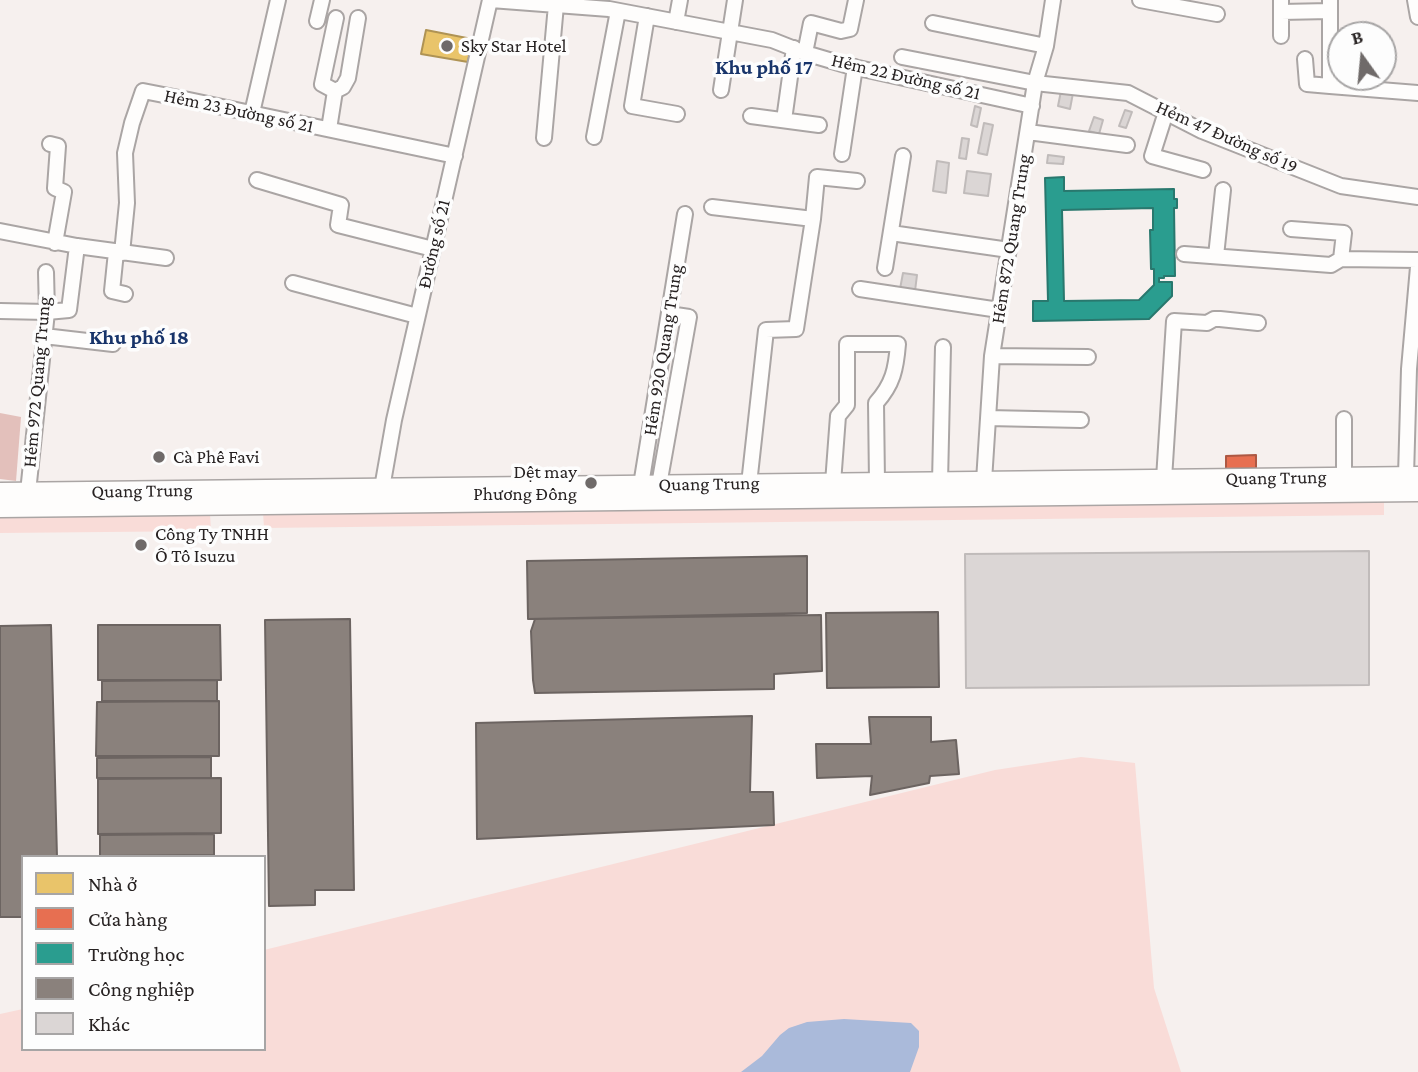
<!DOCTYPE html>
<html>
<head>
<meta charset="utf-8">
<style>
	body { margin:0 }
	#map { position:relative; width:1418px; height:1072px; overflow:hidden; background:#f6f0ee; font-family:"Crimson Pro",serif }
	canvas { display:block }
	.legend { position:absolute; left:21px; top:855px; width:245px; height:196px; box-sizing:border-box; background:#fdfdfd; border:2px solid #a7a5a5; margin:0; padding:9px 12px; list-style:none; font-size:21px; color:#272222 }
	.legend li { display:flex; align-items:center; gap:14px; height:35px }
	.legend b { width:35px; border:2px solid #a7a5a5 }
	.north { position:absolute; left:1327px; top:21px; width:70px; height:70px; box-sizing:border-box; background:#fdfdfd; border:2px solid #a7a5a5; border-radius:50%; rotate:345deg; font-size:19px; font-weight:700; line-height:28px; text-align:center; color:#272222 }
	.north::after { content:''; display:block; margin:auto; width:24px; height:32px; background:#6f6a69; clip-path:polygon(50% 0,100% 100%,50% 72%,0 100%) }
</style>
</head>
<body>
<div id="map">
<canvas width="1418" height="1072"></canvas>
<ul class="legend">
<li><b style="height:19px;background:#e9c46a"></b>Nhà ở</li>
<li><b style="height:19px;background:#e76f51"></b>Cửa hàng</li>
<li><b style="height:19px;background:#2a9d8f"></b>Trường học</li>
<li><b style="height:19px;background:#8a817c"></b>Công nghiệp</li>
<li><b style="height:19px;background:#dbd6d5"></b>Khác</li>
</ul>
<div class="north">B</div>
</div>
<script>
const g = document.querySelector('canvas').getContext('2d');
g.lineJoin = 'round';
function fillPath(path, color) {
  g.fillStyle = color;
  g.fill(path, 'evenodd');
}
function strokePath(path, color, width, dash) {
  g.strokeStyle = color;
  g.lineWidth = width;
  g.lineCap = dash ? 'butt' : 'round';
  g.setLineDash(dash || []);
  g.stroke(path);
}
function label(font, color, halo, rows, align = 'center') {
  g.font = font + ' "Crimson Pro",serif';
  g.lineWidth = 7;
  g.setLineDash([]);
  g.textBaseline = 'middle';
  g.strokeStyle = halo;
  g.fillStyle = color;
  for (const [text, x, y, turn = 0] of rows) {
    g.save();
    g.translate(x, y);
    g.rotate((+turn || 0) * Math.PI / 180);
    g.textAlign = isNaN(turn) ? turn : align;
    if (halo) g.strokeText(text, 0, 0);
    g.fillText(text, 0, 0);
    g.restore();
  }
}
fillPath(new Path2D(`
	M1384 499V515L264 528 263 512Z
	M210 513 211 531 0 533V516Z
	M1081 757 1135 763 1154 988 1181 1072H0V1014L23 1009V1049H264V950L995 770Z`), '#f9dcd8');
fillPath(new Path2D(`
	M0 413 21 417 16 481 0 479Z`), '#e3c0bb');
fillPath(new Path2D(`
	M844 1019 911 1023 919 1031V1047L910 1072H741L762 1056 780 1035 789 1028 807 1022Z`), '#aabada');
const homes = new Path2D(`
	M426 30 472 39 468 62 421 54Z`);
fillPath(homes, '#e9c46a');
strokePath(homes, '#af9354', 2);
const shops = new Path2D(`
	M1256 455V468L1226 469V456Z`);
fillPath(shops, '#e76f51');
strokePath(shops, '#ad5843', 2);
const schools = new Path2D(`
	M1064 177V191L1174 189V199H1177V208H1174L1175 276H1164V278H1159V282H1172V296L1149 319 1033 321V301H1048L1045 178ZM1153 208V230H1150L1151 269H1154V285L1139 300 1064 301 1062 210Z`);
fillPath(schools, '#2a9d8f');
strokePath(schools, '#29786e', 2);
const industry = new Path2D(`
	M807 556V613L528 619 527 561Z
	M938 612 939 687 827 688 826 613Z
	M821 615 822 671 774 674V689L535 693 533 680 531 631 535 619Z
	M350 619 354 890H315V905L269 906 265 620Z
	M51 625 57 857H23V917H0V626Z
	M98 625H220L221 680H98Z
	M217 680V701H102V681Z
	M219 701V756H96L97 702Z
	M752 716 750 792H773L774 825 477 839 476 723Z
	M869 717H931V742L956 740 959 774 930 776 929 783 870 795 872 776 817 778 816 744H871Z
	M211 757V778H97V758Z
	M221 778V833L98 834V779Z
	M214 834V855L100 856V835Z`);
fillPath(industry, '#8a817c');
strokePath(industry, '#6c6461', 2);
const building = new Path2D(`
	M1061 91 1073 93 1070 109 1058 106Z
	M975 106 981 108 977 127 971 125Z
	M1125 110 1132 112 1126 128 1119 126Z
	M1094 117 1103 120 1099 134 1089 131Z
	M984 123 993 125 987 155 978 153Z
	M962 138 969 139 966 159 959 158Z
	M1048 155 1064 157 1063 164 1047 163Z
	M937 161 949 163 946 193 933 191Z
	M967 171 991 174 988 196 964 193Z
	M903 273 917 275 915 291 900 289Z
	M1369 551V685L966 688 965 554Z`);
fillPath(building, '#dbd6d5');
strokePath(building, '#c0bbba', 2);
const minor = new Path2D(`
	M491 0 609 9 772 40 805 53 849 66 1032 106
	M1140 0 1217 14
	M1281 0V36
	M1330 0V86L1418 93
	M1415 0 1418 17
	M1281 12 1330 11
	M647 16 632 106 677 114
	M317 21 322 0
	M676 22 680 0
	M933 23 1046 46
	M805 53 811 23 841 31 850 29 856 0
	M902 57 1035 83 1128 93 1202 131 1341 186 1418 197
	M1305 59 1307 84 1330 86
	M721 90 735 0
	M335 91 322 84 336 18
	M1166 112 1152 156 1203 170
	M252 113 278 0
	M751 116 819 125
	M784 120 794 48
	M329 129 335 91 343 87 348 78 358 18
	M1028 132 1127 145
	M594 137 618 11
	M544 138 556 5
	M50 144 58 146 55 188 64 192 55 243
	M842 154 855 67
	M257 180 341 205 338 225 433 249
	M712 207 813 219
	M1291 229 1344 233 1341 259
	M0 231 77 246 166 258
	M891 233 1009 250
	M116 252 112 291 125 294
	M122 253 127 203 125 153 132 123 143 91 189 100 455 156
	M1184 254 1331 265 1341 259 1418 260
	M1216 256 1223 190
	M885 268 903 156
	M293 283 417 316
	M860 289 999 310
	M0 311 47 312 69 310 77 246
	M44 336 113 344
	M992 356 1088 357
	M988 418 1081 420
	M1406 476 1409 369 1418 267
	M1344 477V419
	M1164 479 1174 321 1207 323 1214 319H1220L1258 323
	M984 481 992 356 1035 83 1046 46 1053 0
	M940 482 943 347
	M833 483 838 416 847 405V344H898C896 369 893 384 876 403L877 482
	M749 484 766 330 796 329 813 219 817 177 857 181
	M641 485 685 214
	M659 485 689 317 669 314
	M382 488 394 420 490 0
	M28 492 47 312 46 272`);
const major = new Path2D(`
	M0 492 1418 476
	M0 508 1418 492`);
strokePath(minor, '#aaa5a4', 18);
strokePath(major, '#aaa5a4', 21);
strokePath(minor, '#fefdfc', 14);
strokePath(major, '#fefdfc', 18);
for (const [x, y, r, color] of [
	[447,46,7,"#6f6a69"],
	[159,457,7,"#6f6a69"],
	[591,483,7,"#6f6a69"],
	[141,545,7,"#6f6a69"]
]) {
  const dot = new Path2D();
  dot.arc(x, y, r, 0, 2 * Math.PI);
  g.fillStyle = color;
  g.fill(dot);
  strokePath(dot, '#fdfdfd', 2.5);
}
label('19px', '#272222', '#fdfdfd', [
	["Sky Star Hotel",461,46],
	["Cà Phê Favi",173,457],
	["Dệt may",577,472,"right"],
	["Phương Đông",577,494,"right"],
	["Công Ty TNHH",155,534],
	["Ô Tô Isuzu",155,556]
], 'left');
label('19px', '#272222', '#fdfdfd', [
	["Hẻm 22 Đường số 21",906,77,13],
	["Hẻm 23 Đường số 21",239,111,12],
	["Hẻm 47 Đường số 19",1227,137,24],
	["Hẻm 872 Quang Trung",1011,239,-81],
	["Đường số 21",434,244,-77],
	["Hẻm 920 Quang Trung",663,350,-81],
	["Hẻm 972 Quang Trung",37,382,-85],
	["Quang Trung",1276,478,-1],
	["Quang Trung",709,484,-1],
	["Quang Trung",142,491,-1]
]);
label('bold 21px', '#18346a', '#fdfdfd', [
	["Khu phố 17",764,68],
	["Khu phố 18",139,338]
]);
</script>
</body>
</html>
